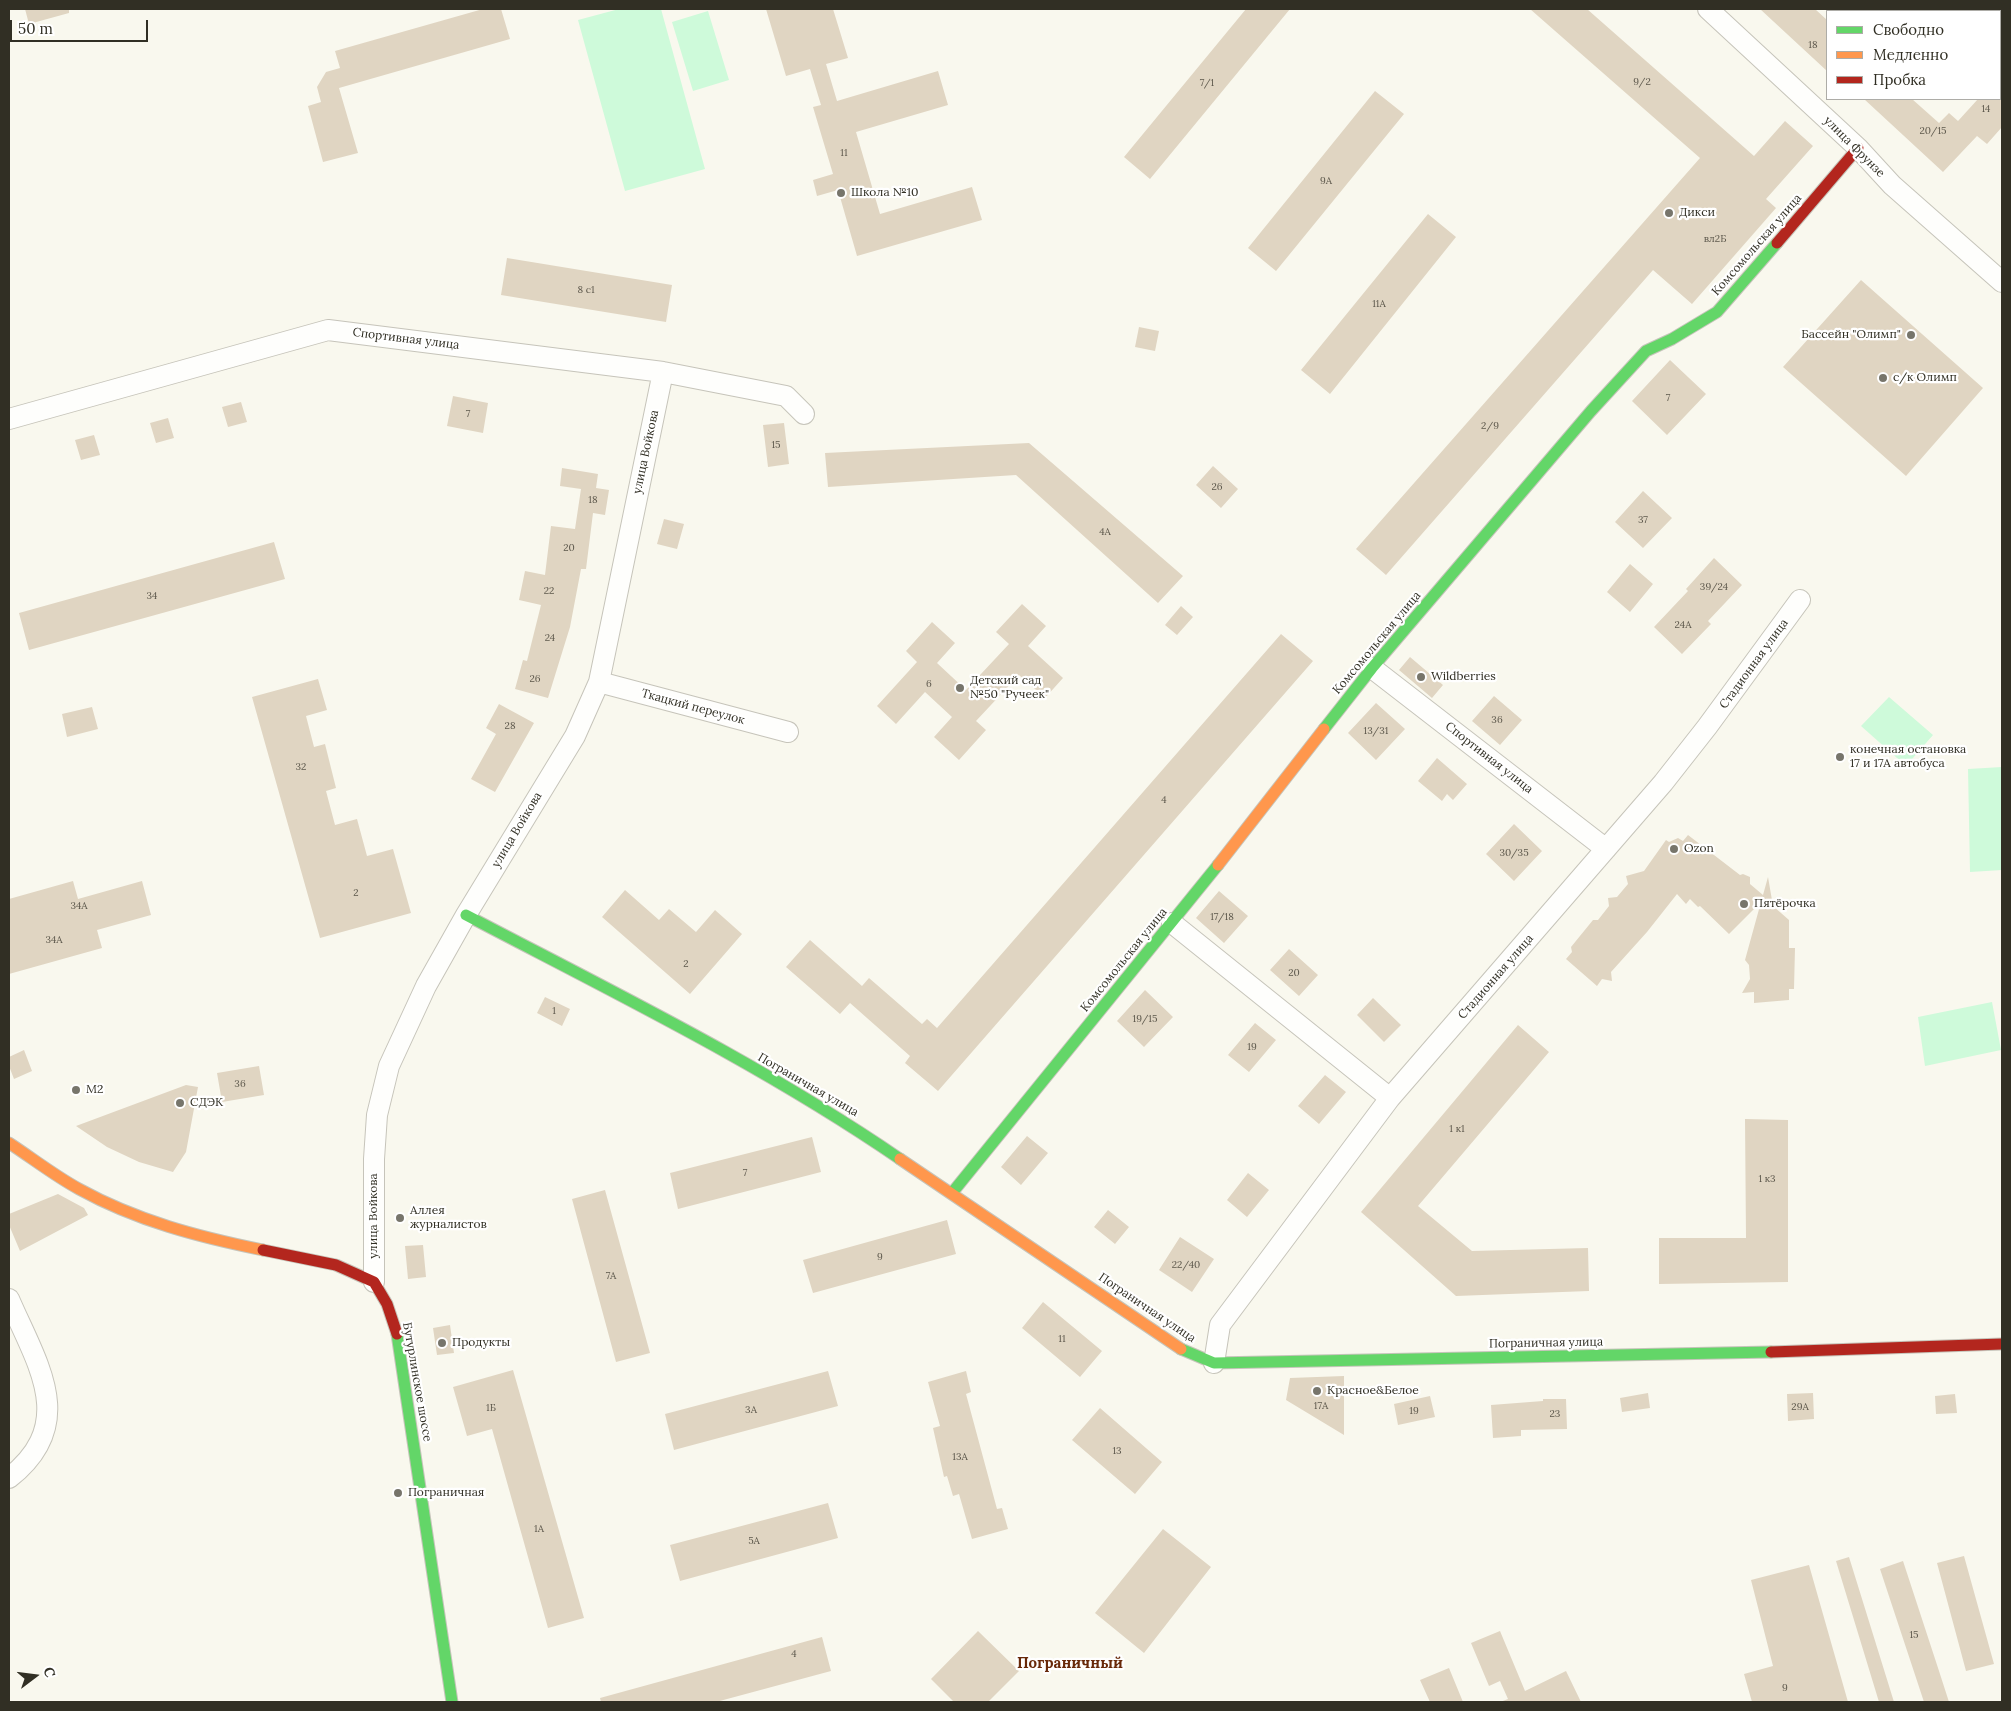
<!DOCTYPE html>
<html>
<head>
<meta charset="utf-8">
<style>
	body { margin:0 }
	#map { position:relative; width:2011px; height:1711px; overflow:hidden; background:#f9f8ee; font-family:Lora,serif }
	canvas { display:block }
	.frame { position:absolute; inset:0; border:10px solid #312f24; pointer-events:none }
	.legend { position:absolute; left:1826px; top:10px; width:175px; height:90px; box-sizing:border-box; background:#fff; border:1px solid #adaca7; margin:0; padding:6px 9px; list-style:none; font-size:15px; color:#312f24 }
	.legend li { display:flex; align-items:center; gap:10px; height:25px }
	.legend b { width:25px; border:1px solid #adaca7 }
	.north { position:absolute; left:10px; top:1651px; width:50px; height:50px; -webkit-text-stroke:4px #fff; paint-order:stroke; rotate:75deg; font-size:14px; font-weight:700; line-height:20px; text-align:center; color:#312f24 }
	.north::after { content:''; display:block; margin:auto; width:18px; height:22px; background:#312f24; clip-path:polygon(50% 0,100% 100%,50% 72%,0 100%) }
	.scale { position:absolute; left:10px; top:20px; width:138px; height:22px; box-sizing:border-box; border:2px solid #312f24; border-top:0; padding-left:6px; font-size:15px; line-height:18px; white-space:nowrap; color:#312f24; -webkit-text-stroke:4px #fff; paint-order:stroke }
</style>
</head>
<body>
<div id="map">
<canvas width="2011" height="1711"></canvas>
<div class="frame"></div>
<ul class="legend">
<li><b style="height:6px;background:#63d668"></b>Свободно</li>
<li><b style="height:6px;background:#ff974d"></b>Медленно</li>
<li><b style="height:6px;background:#b3261e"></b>Пробка</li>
</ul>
<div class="north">С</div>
<div class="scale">50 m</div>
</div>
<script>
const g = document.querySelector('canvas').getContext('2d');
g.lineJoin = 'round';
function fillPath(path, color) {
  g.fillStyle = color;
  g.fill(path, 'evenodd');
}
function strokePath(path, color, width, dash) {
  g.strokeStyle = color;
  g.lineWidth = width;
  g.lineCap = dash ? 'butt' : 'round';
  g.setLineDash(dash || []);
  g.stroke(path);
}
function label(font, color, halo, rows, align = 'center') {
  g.font = font + ' Lora,serif';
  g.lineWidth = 4.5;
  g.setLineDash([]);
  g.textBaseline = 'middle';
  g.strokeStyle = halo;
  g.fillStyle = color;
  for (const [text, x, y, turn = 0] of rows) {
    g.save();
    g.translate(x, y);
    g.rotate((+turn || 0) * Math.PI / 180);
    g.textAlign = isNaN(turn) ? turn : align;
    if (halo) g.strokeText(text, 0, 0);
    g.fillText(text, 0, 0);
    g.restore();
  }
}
fillPath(new Path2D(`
	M619 9H661L705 169 625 191 578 20Z
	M708 11 729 80 693 91 672 22Z
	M1889 697 1933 735 1906 766 1861 726Z
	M2002 767V870L1970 872 1968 769Z
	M1992 1002 2001 1050 1925 1066 1918 1017Z`), '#cefada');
fillPath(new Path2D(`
	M25 9H69V13L29 24Z
	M483 9H501L510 39 339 88 358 153 323 162 308 106 321 102 317 87 326 72 340 68 335 51Z
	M766 9H833L848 58 826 64 837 101 938 71 948 105 856 132 880 214 972 187 982 220 857 256 838 190 817 196 813 180 833 174 813 107 821 105 810 69 786 76Z
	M1246 9H1290L1150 179 1124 157Z
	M1530 9H1587L1754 156 1785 121 1813 146 1766 199 1776 208 1692 304 1653 270 1386 575 1356 549 1700 158Z
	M1760 9H1815L1827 20V71Z
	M1375 91 1404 114 1276 271 1248 248Z
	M1864 99H1912L1939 123 1949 113 1958 121 1978 99H2002V127L1987 144 1977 136 1943 172Z
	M1428 214 1456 237 1330 394 1301 370Z
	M507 258 672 285 666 322 501 295Z
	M1861 280 1983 388 1906 476 1783 367Z
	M1139 327 1159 331 1155 351 1135 347Z
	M1670 360 1706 394 1667 435 1632 401Z
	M453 396 488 403 483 433 447 426Z
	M241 402 247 422 228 427 222 407Z
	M168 418 174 438 156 443 150 423Z
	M784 423 789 464 768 467 763 425Z
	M94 435 100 455 81 460 75 440Z
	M1029 443 1183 576 1158 603 1016 475 828 487 825 453Z
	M1213 466 1238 489 1221 508 1196 485Z
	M562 468 598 474 596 488 609 490 605 515 593 513 586 569H581L570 627 548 698 515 689 523 660 527 661 541 605 519 600 525 571 545 575 551 526 575 529 581 489 560 486Z
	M1643 491 1672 518 1643 548 1615 522Z
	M664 519 684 524 677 549 657 544Z
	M274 542 285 579 29 650 19 613Z
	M1714 558 1742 585 1708 621 1711 624 1682 654 1654 627 1688 591 1686 589Z
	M1630 564 1653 584 1630 612 1607 592Z
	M1022 604 1046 626 1028 646 1063 678 1045 698 1019 675 976 721 986 730 959 760 934 737 952 717 925 692 896 724 877 706 917 662 906 651 932 622 955 643 937 663 966 690 1009 644 996 632Z
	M1181 606 1193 617 1177 635 1165 625Z
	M1281 634 1313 661 938 1091 905 1063 910 1056 850 1003 840 1014 786 967 810 940 862 986 869 978 922 1024 927 1019 937 1028Z
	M1410 657 1443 685 1432 698 1399 670Z
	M318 679 327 710 306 716 314 747 325 744 336 788 326 791 335 825 357 819 367 856 393 849 411 913 320 938 252 697Z
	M1494 696 1522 720 1500 745 1472 721Z
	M1376 703 1405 729 1376 760 1348 733Z
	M499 704 534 723 495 792 471 779 496 734 486 728Z
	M92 707 98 729 67 737 62 714Z
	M1437 758 1467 784 1453 800 1447 794 1442 801 1418 781Z
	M1514 824 1542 851 1514 881 1486 854Z
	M1688 835 1740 875 1743 874 1750 877V884L1763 895 1768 877 1773 906 1789 920V948H1795L1794 989H1789V1000L1754 1003V992L1742 993 1750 979 1749 965 1745 960 1761 902 1729 934 1700 906 1698 907 1690 899 1686 904 1677 894 1647 932 1611 972 1612 981 1602 979 1597 986 1566 959 1572 952 1571 947 1593 920H1598L1609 906 1608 898 1617 897 1628 884 1626 876 1644 871 1666 840 1669 842 1678 838 1683 841Z
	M73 881 78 899 142 881 151 915 97 930 102 948 9 974V899Z
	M625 890 659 920 669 909 696 932 715 910 742 934 690 994 602 917Z
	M1219 891 1248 916 1224 943 1196 918Z
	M1289 949 1318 975 1299 996 1270 970Z
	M1145 990 1173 1017 1144 1047 1117 1021Z
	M545 997 570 1009 562 1026 537 1013Z
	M1373 998 1401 1025 1384 1042 1357 1015Z
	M1255 1023 1276 1040 1249 1072 1228 1055Z
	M1518 1025 1549 1052 1418 1206 1472 1251 1588 1248 1589 1291 1456 1296 1361 1212Z
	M24 1050 32 1071 14 1079 9 1066V1057Z
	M259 1066 264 1095 222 1102 217 1073Z
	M1325 1075 1346 1092 1319 1124 1298 1106Z
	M186 1085 198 1087 186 1152 173 1172 139 1162 107 1147 76 1126Z
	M1745 1119 1788 1120V1282L1659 1284V1238H1746Z
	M1027 1136 1048 1153 1021 1185 1001 1167Z
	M812 1137 821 1172 678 1209 670 1173Z
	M1248 1173 1269 1190 1247 1217 1227 1200Z
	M605 1190 650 1353 616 1362 572 1199Z
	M58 1194 84 1208 88 1215 20 1251 9 1225V1214Z
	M1108 1210 1129 1227 1115 1244 1094 1227Z
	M947 1220 956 1254 813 1293 803 1260Z
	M1180 1237 1214 1259 1192 1292 1159 1270Z
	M423 1245 426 1277 408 1279 405 1246Z
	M1043 1302 1102 1351 1080 1377 1022 1328Z
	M450 1325 454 1353 437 1355 433 1328Z
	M513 1370 584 1618 548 1628 492 1429 467 1436 453 1387Z
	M828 1371 838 1406 674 1450 665 1414Z
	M966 1371 971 1392 966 1394 997 1509 1002 1508 1008 1529 972 1539 959 1494 953 1496 947 1476 944 1477 933 1428 940 1426 928 1382Z
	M1344 1376V1435L1286 1400 1290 1378Z
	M1648 1393 1650 1408 1622 1412 1620 1398Z
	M1813 1393 1814 1419 1788 1421 1787 1394Z
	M1955 1394 1957 1413 1936 1414 1935 1396Z
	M1430 1396 1435 1417 1398 1425 1394 1404Z
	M1543 1399H1566L1567 1429 1521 1430V1436L1493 1438 1491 1405 1543 1401Z
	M1100 1408 1162 1462 1135 1494 1072 1440Z
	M828 1503 838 1538 680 1581 670 1545Z
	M1163 1529 1211 1567 1144 1653 1095 1613Z
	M1964 1556 1994 1664 1966 1671 1937 1563Z
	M1849 1557 1894 1702H1879L1836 1561Z
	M1903 1561 1939 1671 1949 1702H1924L1880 1569Z
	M1809 1565 1848 1702H1752L1744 1674 1773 1666 1751 1580Z
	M978 1631 1019 1671 988 1702H954L931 1679Z
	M1500 1631 1525 1691 1566 1671 1581 1702H1500L1508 1699 1500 1681 1489 1686 1471 1643Z
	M822 1637 831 1671 716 1702H601L600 1698Z
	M1449 1668 1463 1702H1430L1420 1680Z`), '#e0d5c2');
const street = new Path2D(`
	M1708 9 1858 148 1892 185 2002 282
	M9 419 328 330 663 372 786 396 804 414
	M1372 668 1606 849
	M599 682 788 732
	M1172 923 1390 1098
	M374 1282V1159L377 1115 389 1066 426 986 466 915 575 736 599 682 663 372
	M9 1299C37 1364 79 1423 9 1478
	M1214 1363 1220 1325 1390 1098 1663 783 1707 727 1800 600`);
const fast = new Path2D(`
	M1324 729 1372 668 1591 411 1646 351 1672 339 1717 312 1777 243
	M466 915C613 992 763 1065 900 1159
	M952 1193 1218 865
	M397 1334 452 1702
	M1181 1349 1214 1363 1771 1352`);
const slow = new Path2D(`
	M1218 865 1324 729
	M9 1143C32 1158 55 1176 79 1189 137 1221 199 1237 263 1250
	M900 1159 1181 1349`);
const jam = new Path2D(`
	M1777 243 1858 148
	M263 1250 336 1265 374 1282 387 1304 397 1334
	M1771 1352 2002 1344`);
strokePath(street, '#c6c4ba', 22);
strokePath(fast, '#c6c4ba', 13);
strokePath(slow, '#c6c4ba', 13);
strokePath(jam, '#c6c4ba', 13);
strokePath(street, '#fefefc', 20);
strokePath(fast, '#63d668', 11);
strokePath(slow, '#ff974d', 11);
strokePath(jam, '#b3261e', 11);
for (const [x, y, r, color] of [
	[841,193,5,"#77756b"],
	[1669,213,5,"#77756b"],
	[1911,335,5,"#77756b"],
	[1883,378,5,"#77756b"],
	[1421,677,5,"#77756b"],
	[960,688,5,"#77756b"],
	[1840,757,5,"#77756b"],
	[1674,849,5,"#77756b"],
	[1744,904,5,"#77756b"],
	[76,1090,5,"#77756b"],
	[180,1103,5,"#77756b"],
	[400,1218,5,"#77756b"],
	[442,1343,5,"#77756b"],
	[1317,1391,5,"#77756b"],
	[398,1493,5,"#77756b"]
]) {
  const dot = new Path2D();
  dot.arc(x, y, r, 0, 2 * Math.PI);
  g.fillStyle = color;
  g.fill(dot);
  strokePath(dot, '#fff', 2);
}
label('10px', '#5d584c', null, [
	["18",1813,45],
	["9/2",1642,82],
	["7/1",1207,83],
	["14",1986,109],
	["20/15",1933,131],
	["11",844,153],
	["9А",1326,181],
	["вл2Б",1715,239],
	["8 с1",586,290],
	["11А",1379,304],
	["7",1668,398],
	["7",468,414],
	["2/9",1490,426],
	["15",776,445],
	["26",1217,487],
	["18",593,500],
	["37",1643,520],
	["4А",1105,532],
	["20",569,548],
	["39/24",1714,587],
	["22",549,591],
	["34",152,596],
	["24А",1683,625],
	["24",550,638],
	["26",535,679],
	["6",929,684],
	["36",1497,720],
	["28",510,726],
	["13/31",1376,731],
	["32",301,767],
	["4",1164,800],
	["30/35",1514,853],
	["2",356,893],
	["34А",79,906],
	["17/18",1222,917],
	["34А",54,940],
	["2",686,964],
	["20",1294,973],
	["1",554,1011],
	["19/15",1145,1019],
	["19",1252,1047],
	["36",240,1084],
	["1 к1",1457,1129],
	["7",745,1173],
	["1 к3",1767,1179],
	["9",880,1257],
	["22/40",1186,1265],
	["7А",611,1276],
	["11",1062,1339],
	["17А",1321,1406],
	["29А",1800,1407],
	["1Б",491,1408],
	["3А",751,1410],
	["19",1414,1411],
	["23",1555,1414],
	["13",1117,1451],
	["13А",960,1457],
	["1А",539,1529],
	["5А",754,1541],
	["15",1914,1635],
	["4",794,1654],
	["9",1785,1688]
]);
label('12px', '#312f24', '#fff', [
	["улица Фрунзе",1854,147,45],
	["Комсомольская улица",1757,245,-49],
	["Спортивная улица",406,339,7],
	["улица Войкова",646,452,-78],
	["Комсомольская улица",1377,643,-50],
	["Стадионная улица",1754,664,-54],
	["Ткацкий переулок",693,707,15],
	["Спортивная улица",1489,758,38],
	["улица Войкова",517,830,-59],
	["Комсомольская улица",1124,960,-51],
	["Стадионная улица",1496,977,-49],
	["Пограничная улица",808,1085,30],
	["улица Войкова",374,1216,-90],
	["Пограничная улица",1147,1308,34],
	["Пограничная улица",1546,1343,-1],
	["Бутурлинское шоссе",417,1382,80]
]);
label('12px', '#312f24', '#fff', [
	["Школа №10",851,193],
	["Дикси",1679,213],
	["Бассейн \"Олимп\"",1901,335,"right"],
	["с/к Олимп",1893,378],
	["Wildberries",1431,677],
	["Детский сад",970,681],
	["№50 \"Ручеек\"",970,695],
	["конечная остановка",1850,750],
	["17 и 17А автобуса",1850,764],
	["Ozon",1684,849],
	["Пятёрочка",1754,904],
	["М2",86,1090],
	["СДЭК",190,1103],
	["Аллея",410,1211],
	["журналистов",410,1225],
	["Продукты",452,1343],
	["Красное&Белое",1327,1391],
	["Пограничная",408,1493]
], 'left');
label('bold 15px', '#68290a', '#fff', [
	["Пограничный",1070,1664]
]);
</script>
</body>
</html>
